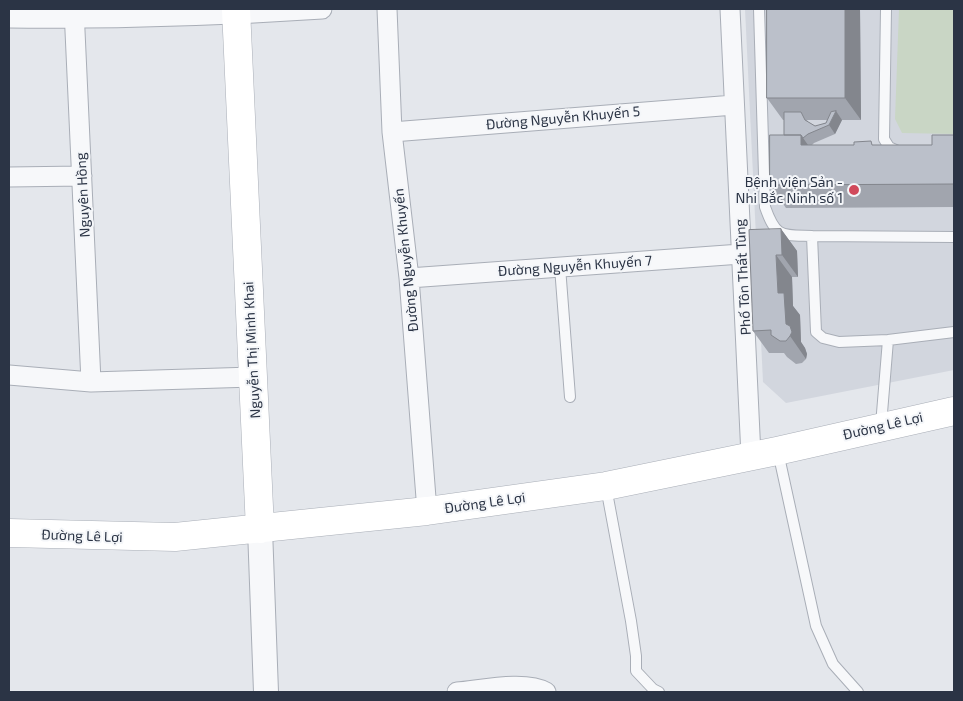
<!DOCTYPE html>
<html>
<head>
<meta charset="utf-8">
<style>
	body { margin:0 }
	#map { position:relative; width:963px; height:701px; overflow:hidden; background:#e4e7ec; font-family:"Exo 2",sans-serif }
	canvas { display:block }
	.frame { position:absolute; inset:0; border:10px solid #2b3445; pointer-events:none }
</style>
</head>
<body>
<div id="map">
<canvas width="963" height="701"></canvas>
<div class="frame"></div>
</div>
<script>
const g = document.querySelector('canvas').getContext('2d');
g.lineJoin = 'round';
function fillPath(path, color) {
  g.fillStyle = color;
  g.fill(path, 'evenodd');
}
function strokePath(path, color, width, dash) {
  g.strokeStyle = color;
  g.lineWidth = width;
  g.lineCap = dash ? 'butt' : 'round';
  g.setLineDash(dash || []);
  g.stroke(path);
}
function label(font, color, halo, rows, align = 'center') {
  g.font = font + ' "Exo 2",sans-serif';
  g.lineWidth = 4;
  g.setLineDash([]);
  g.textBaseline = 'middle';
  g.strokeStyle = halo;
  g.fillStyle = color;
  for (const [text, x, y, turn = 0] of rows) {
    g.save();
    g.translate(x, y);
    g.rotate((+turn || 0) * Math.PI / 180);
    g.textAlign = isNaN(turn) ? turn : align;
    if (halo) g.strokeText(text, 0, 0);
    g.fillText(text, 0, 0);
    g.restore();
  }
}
fillPath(new Path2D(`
	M745 9H954V370L786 403 763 382Z`), '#d2d6de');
fillPath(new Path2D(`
	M899 9H954V134L902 133 895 119Z`), '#c9d6c5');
const service = new Path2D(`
	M759 9 765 207C776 238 781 235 812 236
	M886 9 884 139 889 147 898 151
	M954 237 812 236 816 332 823 338 839 342 888 340 954 332
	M560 267 570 397
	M881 425 888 340
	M778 452 816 626 833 664 858 692
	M606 487 631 621 636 656V671L653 689 659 692`);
const minor = new Path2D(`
	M74 9 91 382
	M387 9 392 132 409 278 427 511
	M730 9 751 456
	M9 18C113 19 218 16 322 9
	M392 132 734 105
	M9 177 82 176
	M409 278 741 254
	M9 375 91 382 253 377
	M457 692C481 690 525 680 546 692`);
const tertiary = new Path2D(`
	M260 529 266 692`);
const secondary = new Path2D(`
	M236 9 260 529
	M9 533 175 537 427 511 606 486 777 451 954 411`);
strokePath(service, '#a9aeb7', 12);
strokePath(minor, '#a9aeb7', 21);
strokePath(tertiary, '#a9aeb7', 26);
strokePath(secondary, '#a9aeb7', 29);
strokePath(service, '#f7f8fa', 10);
strokePath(minor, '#f7f8fa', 19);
strokePath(tertiary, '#f7f8fa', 24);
strokePath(secondary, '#fff', 28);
fillPath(new Path2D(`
	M860 9 861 120H842L835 134 814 143 812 145H932L954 135V207L786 208 770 185 784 135V120H783L767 98ZM807 120H827L826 123 815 126 808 122Z
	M781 229 797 251 798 277H792L793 306 800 315 801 342 805 348 807 354 806 359 802 363 796 364 787 357 784 353H769L753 331Z`), '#a1a5ae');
fillPath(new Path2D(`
	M845 9H860L861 120 845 98Z
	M836 111 842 120 835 134 829 125Z
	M801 135 817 158 797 149Z
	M781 229 797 251 798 277 782 255Z
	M776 255 792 277 793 306 800 315 801 342 805 348 807 354 806 359 790 336 786 324 778 293Z`), '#83868d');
const building = new Path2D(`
	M767 9H845V98H767Z
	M836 111 829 125 808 134 803 138 801 135H784V112H801L805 120 815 126 826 123 831 112Z
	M770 135H801V145H854V142L871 141 872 145H932V135H954V184L770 185Z
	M781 229 782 255H776L778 293H784L786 324 790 326 792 332 790 336 786 341H780L771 335V330L753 331 749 230Z`);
fillPath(building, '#bbc0ca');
strokePath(building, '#83868d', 1);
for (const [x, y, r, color] of [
	[854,190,6,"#d1495b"]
]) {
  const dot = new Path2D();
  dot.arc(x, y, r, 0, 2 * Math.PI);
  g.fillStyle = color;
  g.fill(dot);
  strokePath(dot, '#f4f6f9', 2);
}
label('14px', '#2b3445', '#f4f6f9', [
	["Đường Nguyễn Khuyến 5",563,118,-5],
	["Nguyên Hồng",83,195,-93],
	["Đường Nguyễn Khuyến",406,260,-96],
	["Đường Nguyễn Khuyến 7",575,266,-4],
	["Phố Tôn Thất Tùng",743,277,-93],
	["Nguyễn Thị Minh Khai",252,350,-93],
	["Đường Lê Lợi",883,426,-13],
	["Đường Lê Lợi",485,503,-8],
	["Đường Lê Lợi",82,536,2]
]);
label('14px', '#2b3445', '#f4f6f9', [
	["Bệnh viện Sản -",843,182],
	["Nhi Bắc Ninh số 1",843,198]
], 'right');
</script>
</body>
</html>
